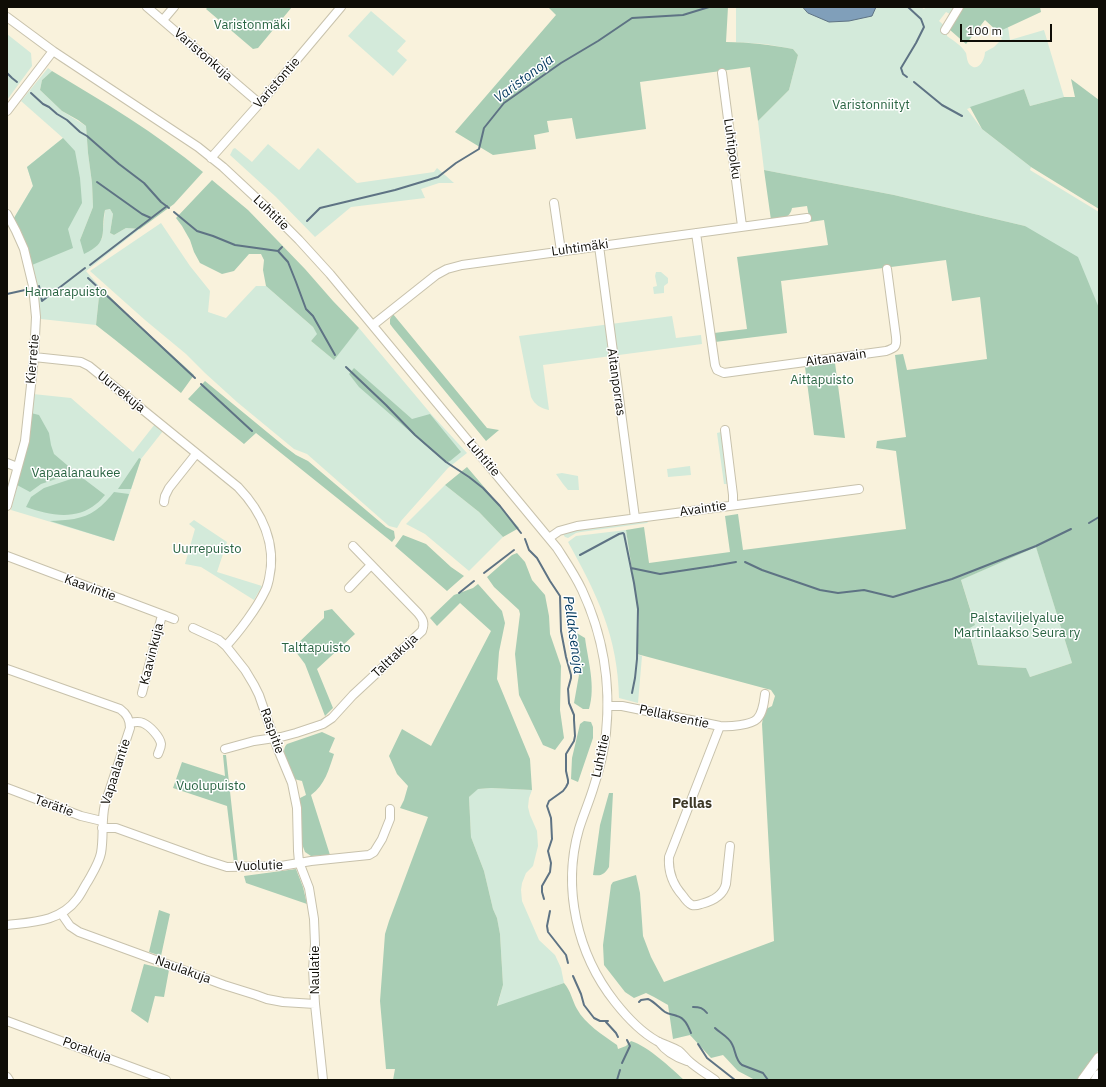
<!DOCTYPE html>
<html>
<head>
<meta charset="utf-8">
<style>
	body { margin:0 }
	#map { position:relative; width:1106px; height:1087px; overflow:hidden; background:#f9f2dc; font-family:"IBM Plex Sans",sans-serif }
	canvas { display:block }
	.frame { position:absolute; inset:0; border:8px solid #0f0d06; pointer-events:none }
	.scale { position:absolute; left:960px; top:24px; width:92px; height:18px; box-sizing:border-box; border:2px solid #0f0d06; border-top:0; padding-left:5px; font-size:12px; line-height:14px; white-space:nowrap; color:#0f0d06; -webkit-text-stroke:3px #fff; paint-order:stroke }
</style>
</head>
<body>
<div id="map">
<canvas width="1106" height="1087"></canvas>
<div class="frame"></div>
<div class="scale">100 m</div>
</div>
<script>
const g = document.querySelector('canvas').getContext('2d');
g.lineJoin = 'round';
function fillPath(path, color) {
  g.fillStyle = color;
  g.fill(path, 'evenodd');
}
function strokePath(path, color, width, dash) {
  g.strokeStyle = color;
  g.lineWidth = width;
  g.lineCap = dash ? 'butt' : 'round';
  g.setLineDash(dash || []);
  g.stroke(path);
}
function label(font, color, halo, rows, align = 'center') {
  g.font = font + ' "IBM Plex Sans",sans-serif';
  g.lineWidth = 3;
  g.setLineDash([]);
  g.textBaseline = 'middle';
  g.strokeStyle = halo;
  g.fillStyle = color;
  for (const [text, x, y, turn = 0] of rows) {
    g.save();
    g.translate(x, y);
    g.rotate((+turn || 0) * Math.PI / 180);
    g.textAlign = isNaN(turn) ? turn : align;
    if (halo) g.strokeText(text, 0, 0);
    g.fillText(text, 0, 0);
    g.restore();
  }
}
fillPath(new Path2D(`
	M736 7H921L924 9 926 7H957L952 15 946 12 939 21 947 28V36C954 41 962 46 966 53 967 57 967 62 970 65 979 73 985 58 985 52L994 47 1002 39 998 32 1008 27 1010 40 1044 30 1064 97 1030 106 1024 89 967 109 982 129 1031 167 1030 170 1099 212V308L1025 226 894 195 764 170 758 121 789 90 798 55 793 49 765 44 736 42Z
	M371 11 406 41 397 51 407 60 393 76 348 36Z
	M7 34 31 53 32 66 7 100Z
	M48 68 52 71 42 80 40 90 62 111 86 126 88 153 92 183 93 207 80 240 102 239 105 210 110 209 113 214 110 233 114 235 126 228 140 229 86 271 100 287 96 325 41 319 32 265 24 240 14 218 33 186 27 167 63 138 21 101Z
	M268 144 299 170 318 148 357 183 434 172 437 168 454 183H439L421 189 425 198 351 207 315 237 276 197 230 155 233 149 235 148 252 162Z
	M161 223 190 266 210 291 208 312 226 318 256 286H266L313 327 318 334 311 341 333 359 359 328 431 414 467 453 448 468 401 521 397 528 389 526 307 454 294 449 237 402 205 373 186 354 145 320 90 271Z
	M656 272H661L668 278V283L664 286V293L654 294 653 287 657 286 655 276Z
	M672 316 676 338 701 335 702 344 543 365 549 410C540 408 535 405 531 397L519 336Z
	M33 394 71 398 133 452 155 424 163 431 141 459 114 541 11 510 28 444Z
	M721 432 727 484H724L717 433Z
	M690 466 691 475 668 477 667 469Z
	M562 473 578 476 579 490H568L563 484 556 474Z
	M445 485 479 512 503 537 469 571 425 534 406 524Z
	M647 519 648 522 647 523 581 532 576 533 568 538 565 537 562 533 568 530Z
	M194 520 227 542 217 572 262 586 254 600 201 567 185 564 195 529 189 524Z
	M626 530 639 617 637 654 642 656 638 703 619 698C618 637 597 594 568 542L576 536Z
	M1036 546 1072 663 1030 677 1025 668 978 665 968 629 975 624 961 580Z
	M491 788 532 790 529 798 528 807 530 815 537 831 538 846 533 866 526 873 522 883 521 890 522 901 539 940 555 955 561 968 564 983 497 1007 503 985 500 934 497 918 493 909 484 871 471 837 469 797 477 789Z`), '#d3eada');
fillPath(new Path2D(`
	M208 7H292L258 48 253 49 206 9Z
	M548 7H728L726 42C749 42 771 45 793 49L798 55 789 90 758 121 750 67 640 82 646 129 576 139 572 118 547 121 549 132 534 135 536 149 493 155 455 132 556 15Z
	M962 7H1040L1041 12 998 32 985 20 966 44 950 30V24Z
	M52 71C104 102 156 133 203 172L174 204 140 229 126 228 114 235 110 233 113 214 110 209 105 210C100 232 110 242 84 254L80 240 93 207 92 183 88 153 86 126 78 120 62 111 40 90 42 80Z
	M1071 79 1099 100V209L1031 167 982 129 970 107 1024 89 1030 106 1064 97H1075Z
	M63 138 75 151 80 178 82 203 68 229 73 248 32 265 24 240 14 218 33 186 27 167Z
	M764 170 894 195 1025 226 1078 257 1099 308V1049L1095 1057 1080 1080H755L738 1071 723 1055 711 1058 690 1035 673 1039 668 1005 654 997 646 993 634 998 625 992 604 965 603 945 611 885 613 882 636 875 640 893 643 936 651 957 664 982 774 941 762 724 764 710 772 706 775 696 771 690 637 654 639 617 626 530 644 527 649 563 730 552 725 516 738 514 743 550 906 529 896 451 876 448 877 441 906 437 895 355 903 354 907 370 987 359 980 297 952 301 946 260 781 281 787 333 715 342 714 333 747 329 737 257 828 245 824 220 810 222 807 206 792 208C790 219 780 219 771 220ZM1036 547 1072 663 1030 677 1026 668 978 665 968 629 975 625 961 580Z
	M212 180 248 210 305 269 333 301 359 328 334 360 311 341 317 334 313 327 266 286 263 270 264 260 261 254H249L234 271 222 274 200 263 194 252 190 240 182 226 176 218Z
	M100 287 139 325 194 375 181 393 114 339 96 325Z
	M393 314 487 428 499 430 486 441 393 328 390 324V319Z
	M835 363 845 438 814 435 805 367Z
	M354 368 412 419 430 414 461 452 450 461 446 463 359 387 349 374Z
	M205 381 284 446 296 455 308 461 386 527 394 531 395 538 392 542 256 433 244 444 188 399Z
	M31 413 39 415 49 433 51 445 54 454 74 471 71 474 41 484 30 492 17 485Z
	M139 458 141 459 131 489H118Z
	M467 467 519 528 503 537 479 512 445 485Z
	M80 476 105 495C102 498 99 502 96 504 76 521 48 515 26 507L31 497 44 488Z
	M114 492 129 494 114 541 50 521C66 520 83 520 96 510 103 505 109 498 114 492Z
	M403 535 426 544 451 567 464 576 447 591 395 546Z
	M517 553 525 562 532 580 545 595 549 616 550 634 561 666 560 710 564 738 555 750 543 745 519 695 515 654 520 614 519 610 494 587 487 577 512 555Z
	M478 584 502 611 505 623 499 652 497 679 530 759 532 790 491 788 478 789 469 797 471 837 484 871 493 909 497 918 500 934 503 985 497 1006 564 983C571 991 572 1000 577 1009 585 1024 603 1035 617 1045L618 1049 626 1046 631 1041C649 1047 670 1067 684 1080H393L395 1069H386L380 1001 385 934 389 921 428 817 400 808 404 800 408 786 397 774 389 756 402 729 431 746 491 631 460 603 437 626 430 618 454 595 473 588Z
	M332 609 355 634 317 669 333 708 325 716 305 664 293 648 324 618V611Z
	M575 632 585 638C588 661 596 686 589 709H583L574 703 579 675 572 662 569 637Z
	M584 721 591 722 593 727V738L578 782 571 779 572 758 580 724Z
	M322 732 335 738 329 752 334 754C329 769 325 785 311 795L330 855 311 856 305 852 302 844 298 803 300 798 306 795 302 781 294 779C290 770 279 751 287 744Z
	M223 755H226L238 864 234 863 227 806 173 788 182 762 225 776Z
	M609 793H613L609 867C604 875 601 876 593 875L600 825Z
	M296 869 303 887 307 904 246 883 244 876Z
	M159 910 170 914 161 956 149 952Z
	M144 964 169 970 164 997 155 996 148 1023 131 1011Z`), '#a8cdb4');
const water = new Path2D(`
	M803 7H876L872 16 849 21 829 22 808 13Z`);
fillPath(water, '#809fba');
strokePath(water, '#5e7384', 1);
strokePath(new Path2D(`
	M799 7H803
	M7 73 12 78 17 82
	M907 77 903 74 901 68 916 43 924 27 921 19 908 7
	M914 82 942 105 962 116
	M31 93 43 104 49 107 57 114 67 120 80 132 87 136 119 164 144 183 161 202 169 208
	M97 182 142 214 151 218
	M174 212 197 231 213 236 235 245 278 251
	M307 221 320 208 395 190 438 177 456 163 479 149 484 128 504 103 561 63 598 41 632 18 683 15 709 7
	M278 251 288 262 296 282 306 309 313 316 335 355
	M278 251 282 247
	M90 265 167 206
	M88 278 195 378
	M39 286 42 301 85 268
	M7 294 25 290
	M346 367 386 405 415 435 446 462 469 477 483 488 500 506 521 533
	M201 384 252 431
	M1089 523 1099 517
	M525 539 529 550 537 558 550 581 560 596 561 631 566 657 571 675V678L568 689 569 703 574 715V720L575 736 574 741 566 754V771L568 780V783L566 787 563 791 549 801 547 806 551 818 552 839 548 851 551 863 550 872 542 886V892L544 899
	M580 555 619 534 623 533 624 534 634 583 638 609 637 659 635 678 632 693
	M745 562 762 570 820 590 838 593 864 590 893 597 952 579 1036 546 1071 529
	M631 568 660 574 713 566 736 562
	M484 573 514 550
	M459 593 474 581
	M550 911 547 926 548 932 566 955 568 963
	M573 976 581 994 584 1005 594 1018 600 1021H608
	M639 1002 641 1000 648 999C655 1002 659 1008 665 1012 669 1015 673 1014 677 1016 685 1018 688 1026 691 1033
	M693 1007C700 1007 703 1008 707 1013
	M606 1022 616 1033 618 1037
	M715 1028C720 1033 729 1037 732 1044 736 1051 735 1060 742 1065L763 1073 768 1080
	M698 1044 707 1058 735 1080
	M622 1063 630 1046 627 1040
	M617 1080 620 1070`), '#5e7384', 2);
const minor = new Path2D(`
	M147 7 259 103
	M7 17 53 51 198 147 223 167 268 209 299 240 330 274 557 548C566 562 575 575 582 590 603 635 611 684 606 733 604 752 599 771 593 789 589 802 583 816 579 829 562 888 577 954 615 1002 626 1016 641 1032 657 1041 665 1045 671 1046 679 1051 683 1054 686 1059 690 1062 698 1069 707 1074 715 1080
	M163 20 174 7
	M945 30 959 7
	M722 73 742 226
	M7 111 53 51
	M211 158 267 95 341 7
	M554 203 561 251
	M7 214 16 231 24 249 33 286 36 317 34 357 25 441 7 506
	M696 233 715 365 717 370 724 373 886 351C895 348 897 347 896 337L887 269
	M599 246 635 518
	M373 325 436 275 447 269 462 265 807 218
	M34 357 81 362 89 366 238 487C262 512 277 544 269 579 268 583 267 588 265 591 257 608 239 632 226 646
	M725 430 733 495V505
	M7 463 17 467
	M164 502 165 496 169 488 196 454
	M549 538 559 531 577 526 859 489
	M7 556 174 619
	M349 588 371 565
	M193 628 219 640 226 646 245 670 254 685 259 695 277 747 292 783 297 808 298 851 299 862 309 888 314 919 315 944 313 969 315 1004 323 1080
	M7 669 120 709C127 714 130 719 130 728L105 804C101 820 104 837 101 853 99 863 93 872 88 881 84 887 81 894 77 899 60 922 32 922 7 925
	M142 693 162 615
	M608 706H622L720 726C729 727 751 725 757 719 763 713 764 702 765 694
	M130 723C134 722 139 721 143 723 150 726 160 737 161 744 161 748 159 751 158 754
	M720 726 669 857C668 872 673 885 683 896 685 899 688 903 692 905 695 906 698 905 701 904 713 901 723 896 726 884L730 846
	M225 749 254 741 281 737 296 733 323 724 332 718 353 695 422 631C425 623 423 619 418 613L353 546
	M7 788 81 816 102 821
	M102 828H116L205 860 227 867 281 866 311 861 359 856 369 855 374 852 382 839 390 819V809
	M61 913 70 926 79 932 224 985 256 995 267 999 283 1002 315 1004
	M7 1021 166 1080
	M659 1042C666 1052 675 1057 687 1061
	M7 1077 9 1080`);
const major = new Path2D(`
	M1083 1080 1099 1058
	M1096 1080 1099 1075`);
strokePath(minor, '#c8c2ac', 10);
strokePath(major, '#c8c2ac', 12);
strokePath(minor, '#fff', 8);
strokePath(major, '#fff', 10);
label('13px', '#296442', '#fff', [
	["Varistonmäki",252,25],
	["Varistonniityt",871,105],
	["Hamarapuisto",66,292],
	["Aittapuisto",822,380],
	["Vapaalanaukee",76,473],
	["Uurrepuisto",207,549],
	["Palstaviljelyalue",1017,618],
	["Martinlaakso Seura ry",1017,633],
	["Talttapuisto",316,648],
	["Vuolupuisto",211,786]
]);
label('13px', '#0f0d06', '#fff', [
	["Varistonkuja",203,55,41],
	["Varistontie",277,83,-49],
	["Luhtipolku",732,149,82],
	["Luhtitie",271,213,44],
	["Luhtimäki",580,248,-8],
	["Aitanavain",836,358,-8],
	["Kierretie",33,359,-85],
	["Aitanporras",616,382,82],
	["Uurrekuja",121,392,39],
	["Luhtitie",483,458,50],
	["Avaintie",703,509,-8],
	["Kaavintie",90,588,20],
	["Kaavinkuja",152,654,-76],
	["Talttakuja",395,656,-43],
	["Pellaksentie",674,717,12],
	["Raspitie",272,731,70],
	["Luhtitie",601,756,-78],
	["Vapaalantie",116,772,-72],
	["Terätie",54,806,20],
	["Vuolutie",259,866,-2],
	["Naulakuja",183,970,20],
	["Naulatie",315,970,-90],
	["Porakuja",87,1050,20]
]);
label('italic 14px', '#02395e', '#fff', [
	["Varistonoja",524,79,-37],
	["Pellaksenoja",573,635,82]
]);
label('bold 14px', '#3d3826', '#fff', [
	["Pellas",692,804]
]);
</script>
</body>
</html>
